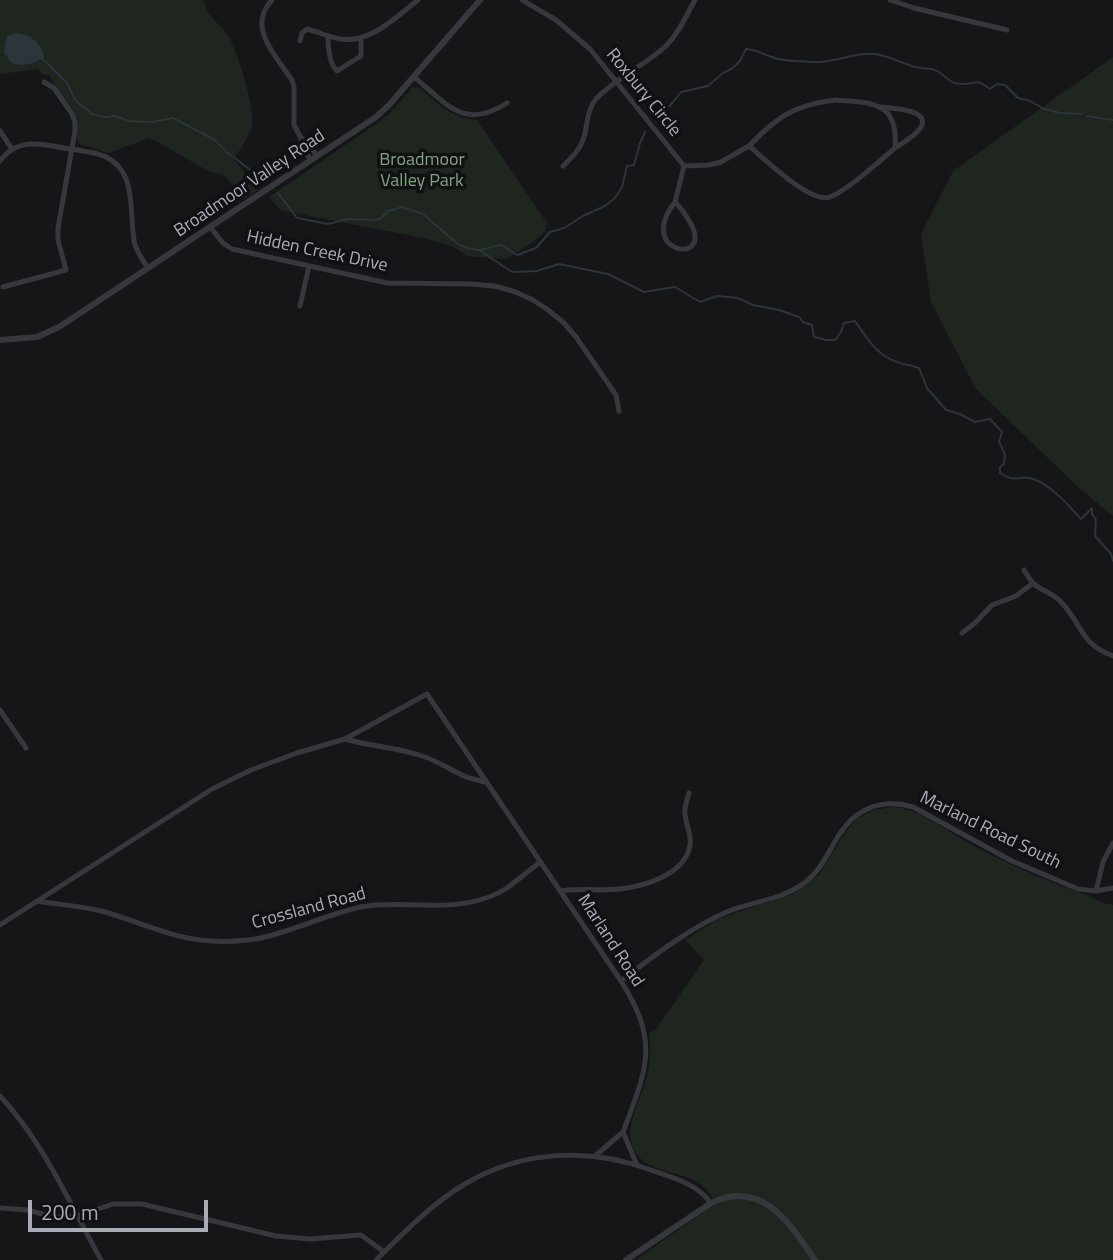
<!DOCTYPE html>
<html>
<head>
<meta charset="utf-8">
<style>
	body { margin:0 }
	#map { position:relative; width:1113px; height:1260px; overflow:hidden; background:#161618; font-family:"Titillium Web",sans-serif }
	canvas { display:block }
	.scale { position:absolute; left:28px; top:1200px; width:180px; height:32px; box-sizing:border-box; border:4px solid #a8adb8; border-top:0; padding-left:9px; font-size:21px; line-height:24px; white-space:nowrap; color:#a8adb8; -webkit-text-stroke:5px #111113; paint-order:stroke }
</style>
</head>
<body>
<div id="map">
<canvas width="1113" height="1260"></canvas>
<div class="scale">200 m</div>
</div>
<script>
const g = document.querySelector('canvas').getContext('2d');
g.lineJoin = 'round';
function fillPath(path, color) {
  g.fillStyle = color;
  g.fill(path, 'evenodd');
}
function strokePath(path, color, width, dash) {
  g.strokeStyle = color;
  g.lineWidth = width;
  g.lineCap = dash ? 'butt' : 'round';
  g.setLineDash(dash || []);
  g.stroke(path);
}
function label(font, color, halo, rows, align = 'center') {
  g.font = font + ' "Titillium Web",sans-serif';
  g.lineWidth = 7;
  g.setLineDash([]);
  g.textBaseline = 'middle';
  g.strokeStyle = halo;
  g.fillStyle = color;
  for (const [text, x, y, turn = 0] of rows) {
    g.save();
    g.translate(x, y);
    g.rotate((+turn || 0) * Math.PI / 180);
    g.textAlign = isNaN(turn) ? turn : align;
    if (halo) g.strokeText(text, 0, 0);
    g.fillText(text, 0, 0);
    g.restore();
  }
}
fillPath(new Path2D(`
	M0 0H204C206 17 219 22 228 35 237 50 255 107 252 125 250 136 240 149 234 159L258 190 244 199 224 175 208 171 158 142 149 138 109 153 79 144C75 136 79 126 76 117L49 75 42 74 38 69 0 74Z
	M1113 57V516L1077 486 976 389 931 302 921 234 953 171Z
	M418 87C438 103 450 118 477 120L547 223 545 232 538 238 507 259 467 256 454 247 428 239 280 210 269 197 379 122 389 114 412 88Z
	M893 807C921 809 946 831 970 844 1008 864 1048 882 1089 896 1094 898 1098 901 1103 903 1106 904 1110 904 1113 905V1260H636L716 1203C712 1197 708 1191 703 1186 688 1173 665 1174 648 1164 613 1142 640 1103 647 1076 651 1061 651 1048 649 1033L656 1029 704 960 685 940 718 919 793 894 819 875 842 837 856 819 874 810Z`), '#1e261f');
fillPath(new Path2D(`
	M17 33C33 35 45 47 44 62L40 59C32 65 21 66 11 63L4 52 7 36Z`), '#2c353c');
strokePath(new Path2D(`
	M45 61 67 83 75 100 92 114 105 117 115 116 129 121 151 122 173 118 215 140 228 153 264 180
	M1087 116 1113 120
	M656 121 673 102 681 92 708 86 723 73 733 68 740 61 746 49C758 50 762 54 772 57 784 62 802 61 815 62 837 63 858 50 880 55 894 58 907 66 921 68 927 69 932 68 937 71 944 74 947 81 955 83 972 88 973 75 990 89L997 84 1005 85 1018 98 1030 101 1044 109 1060 113 1081 114
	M278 193 297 218 328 224 348 219 376 220 381 218 388 211 402 207 423 214 459 245 467 248 479 250 512 272 537 271 559 264 608 274 644 292 675 287 700 302 717 296 738 298 753 305 779 310 799 317 803 322 812 325 814 337 827 340H835L841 332 844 323 855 321C865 335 874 351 890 359 899 364 910 365 919 368L927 388 946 410 960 414 975 422 990 419 1002 432 999 442 1005 454 1004 464 1000 467V473C1013 483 1022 475 1033 479 1050 484 1069 506 1081 519L1092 508V514L1096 520 1095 536 1111 554 1113 561
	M480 250 501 245 517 255 536 248 550 232 564 228 583 216 605 206 615 198 622 187 627 166 634 165 640 143 645 132`), '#2c353c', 2);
strokePath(new Path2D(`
	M272 0C246 27 276 56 292 80L294 87V125L301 138V145L311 160
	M522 0 556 20 590 49 684 166 709 165 721 162 749 146
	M890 0 914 8 1007 30
	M328 36C328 47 329 63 337 71L361 56V38
	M300 41 302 33 307 29C318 32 329 37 340 39 370 44 396 17 418 0
	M414 77C447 104 464 131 507 103
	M835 100C872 102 899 102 895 148 881 160 846 192 830 197 810 204 765 159 749 146 777 117 794 105 835 100Z
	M881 107C892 108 937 110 918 131 912 137 903 143 895 148
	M0 131 12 149
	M301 138 307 141 317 156
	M0 161C14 142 32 142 53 146 69 150 92 150 106 157 139 173 128 216 135 245 138 253 143 261 148 268
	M563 166C571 158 579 151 583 140 588 126 586 111 596 99 617 77 644 66 666 46 679 33 686 16 695 0
	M675 202C682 209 686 215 691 224 713 266 635 253 675 202Z
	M675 202 684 166
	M210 227 223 243 232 249 387 283 470 284 494 286 513 291 533 300 548 310 564 323 576 337 616 395 619 411
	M3 287 66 270 58 240V228L75 131V122L72 114 54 88 44 82
	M300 306 309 266
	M1024 570C1027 575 1030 580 1034 584 1042 591 1053 593 1061 602 1083 625 1079 643 1113 656
	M962 633 975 623 992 605 1016 596 1033 583
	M0 710 26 748
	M345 739C372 747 399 747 425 757 439 762 451 770 464 776 471 779 478 780 485 782
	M560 891C580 888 600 891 620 889 645 886 684 875 690 846 692 836 686 825 685 814 684 807 687 800 689 793
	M1096 891 1103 862 1113 843
	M37 901C60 905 83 906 105 912 140 922 176 940 212 941 229 942 248 941 265 937 298 929 328 914 361 907 382 903 404 905 425 905 453 906 482 904 507 888 518 880 529 871 540 862
	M0 925 212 789 251 770 297 753 345 739 427 694 621 981C660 1043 647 1068 623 1132
	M621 981C653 956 691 927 729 911 754 901 782 900 804 883 821 871 828 852 839 835 856 808 882 798 913 807L1012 861 1078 889 1096 891 1113 888
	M0 1096C44 1143 70 1204 101 1260
	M623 1132 637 1165
	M595 1156 623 1132
	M0 1208 27 1210 54 1217 77 1216 113 1204H142L276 1236 310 1239 361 1235 384 1252
	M376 1260C404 1233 431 1204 465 1184 522 1150 590 1147 651 1170 673 1178 696 1183 711 1203`), '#37383d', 5);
strokePath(new Path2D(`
	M0 340 37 337 59 327 376 117 390 104 480 0
	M626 1260 711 1203C762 1178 790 1224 815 1260`), '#37383d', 6);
label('18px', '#a8adb8', '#111113', [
	["Roxbury Circle",643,93,51],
	["Broadmoor Valley Road",250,184,-34],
	["Hidden Creek Drive",317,252,12],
	["Marland Road South",990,831,26],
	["Crossland Road",309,909,-15],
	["Marland Road",610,941,57]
]);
label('18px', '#7fa381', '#111113', [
	["Broadmoor",422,161],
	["Valley Park",422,182]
]);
</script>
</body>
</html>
